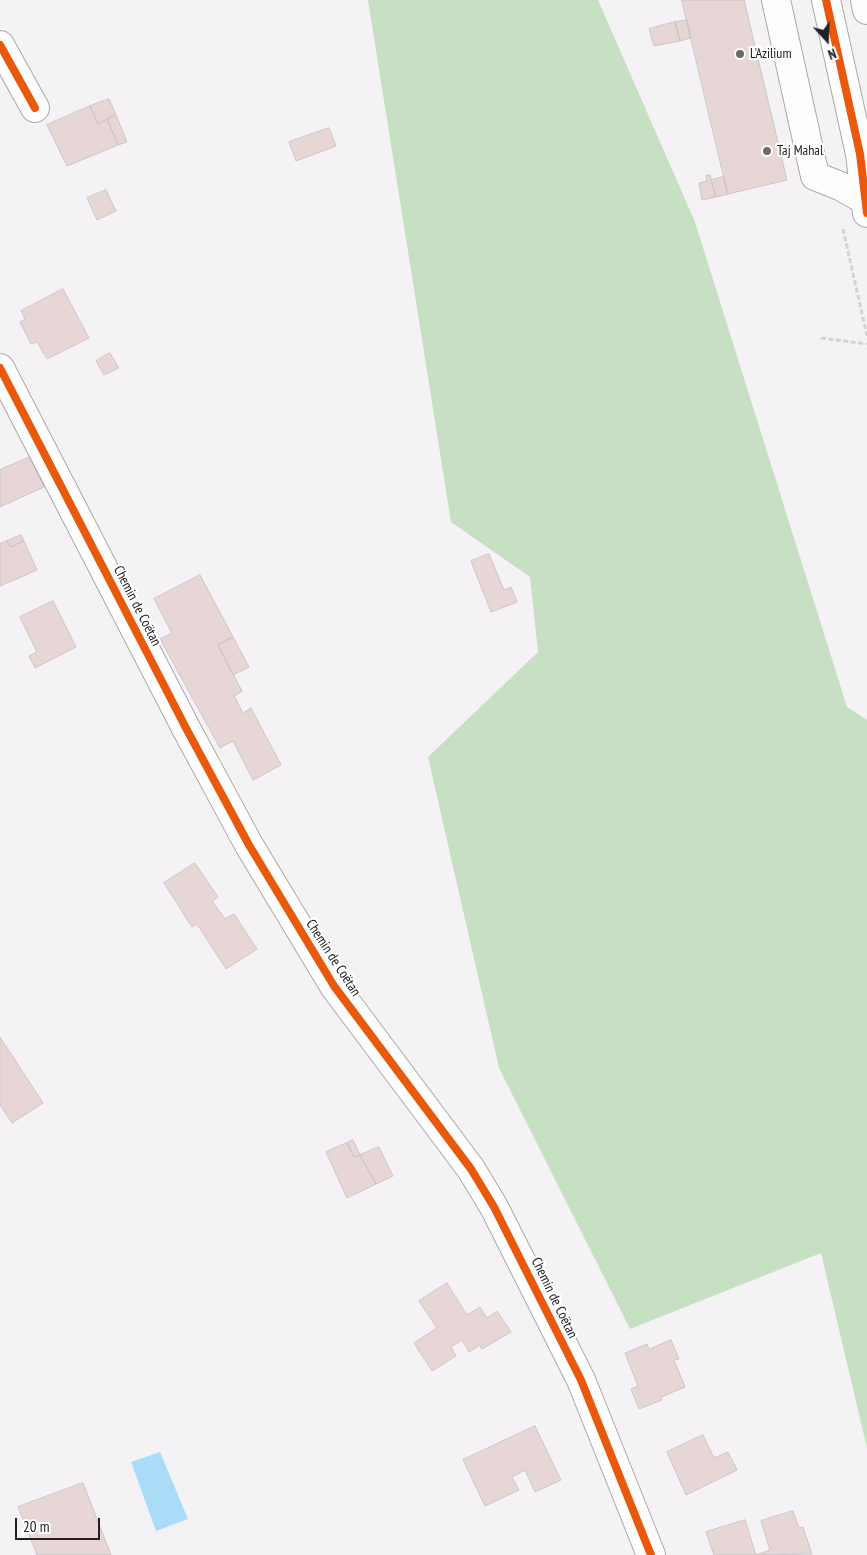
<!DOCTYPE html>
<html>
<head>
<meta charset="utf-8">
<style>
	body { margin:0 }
	#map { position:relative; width:867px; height:1555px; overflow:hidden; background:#f4f2f5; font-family:"PT Sans Narrow",sans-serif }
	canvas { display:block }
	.north { position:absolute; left:802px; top:15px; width:50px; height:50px; -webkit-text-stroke:4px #fff; paint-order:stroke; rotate:160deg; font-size:14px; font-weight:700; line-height:20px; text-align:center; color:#222022 }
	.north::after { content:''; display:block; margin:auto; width:18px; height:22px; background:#222022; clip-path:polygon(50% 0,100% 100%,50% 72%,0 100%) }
	.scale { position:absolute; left:15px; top:1518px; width:85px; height:22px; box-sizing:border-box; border:2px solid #222022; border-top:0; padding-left:6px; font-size:15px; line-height:18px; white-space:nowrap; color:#222022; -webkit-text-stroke:4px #fff; paint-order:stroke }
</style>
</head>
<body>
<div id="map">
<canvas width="867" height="1555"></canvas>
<div class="north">N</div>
<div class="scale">20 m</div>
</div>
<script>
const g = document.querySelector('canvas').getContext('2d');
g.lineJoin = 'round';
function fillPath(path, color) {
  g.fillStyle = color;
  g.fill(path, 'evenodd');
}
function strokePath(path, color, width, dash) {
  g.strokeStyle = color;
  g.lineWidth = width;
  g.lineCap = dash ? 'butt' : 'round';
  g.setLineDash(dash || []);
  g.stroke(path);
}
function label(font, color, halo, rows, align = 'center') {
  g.font = font + ' "PT Sans Narrow",sans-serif';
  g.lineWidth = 4.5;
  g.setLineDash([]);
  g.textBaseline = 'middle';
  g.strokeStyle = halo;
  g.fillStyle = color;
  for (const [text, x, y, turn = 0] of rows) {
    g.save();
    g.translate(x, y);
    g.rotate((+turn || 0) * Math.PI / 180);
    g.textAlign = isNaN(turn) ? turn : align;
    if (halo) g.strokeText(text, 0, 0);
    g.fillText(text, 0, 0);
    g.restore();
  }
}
fillPath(new Path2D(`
	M368 0H598L695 222 847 707 867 720V1448L821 1253 630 1329 499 1068 428 757 538 652 530 577 451 522Z`), '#c7e0c4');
fillPath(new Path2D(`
	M160 1452 188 1519 156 1531 131 1462Z`), '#aadcf8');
const building = new Path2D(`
	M682 0H744L787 180 728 194Z
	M687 20 691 38 680 41 675 22Z
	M675 22 680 41 654 46 649 29Z
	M109 99 116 115 98 124 90 106Z
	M90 106 98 124 107 119 118 145 67 166 47 125Z
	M116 115 127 142 118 145 107 119Z
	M329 128 336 146 296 161 289 142Z
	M710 175 716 197 702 200 699 183 707 181 706 176Z
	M724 177 728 194 716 197 711 180Z
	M106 190 116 211 97 220 87 198Z
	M63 289 89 338 47 359 37 342 31 344 20 322 25 319 21 311Z
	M110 353 119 368 104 375 96 361Z
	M30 457 44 487 0 507V470Z
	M21 535 24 541 10 547 7 541Z
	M7 541 10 547 24 541 37 570 0 586V544Z
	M489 554 504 590 511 587 517 602 491 612 471 561Z
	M200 575 233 637 218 645 242 691 234 696 243 713 251 708 281 765 253 780 233 741 220 748 160 639 172 633 154 599Z
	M53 601 76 647 35 668 29 656 37 652 20 617Z
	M233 637 249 667 233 675 218 645Z
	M195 863 218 897 212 901 225 919 234 914 257 949 226 969 197 924 192 927 164 883Z
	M0 1037 43 1103 12 1123 0 1105Z
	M353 1140 360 1155 354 1157 347 1143Z
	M347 1143 354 1157 360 1155 376 1184 347 1198 326 1152Z
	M379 1147 393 1176 376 1184 360 1155Z
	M447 1283 467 1315 480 1307 487 1318 497 1311 511 1332 482 1349 480 1345 469 1352 462 1340 451 1347 456 1356 432 1371 414 1343 437 1328 419 1301Z
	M671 1340 679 1359 674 1360 685 1387 661 1397 662 1400 639 1409 631 1389 638 1386 625 1353 647 1344 649 1349Z
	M535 1426 561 1480 535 1492 525 1470 512 1477 519 1490 485 1506 463 1460Z
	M703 1435 714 1458 728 1452 737 1470 686 1495 667 1452Z
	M83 1483 111 1555H37L18 1507Z
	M793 1511 799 1528 803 1527 812 1554 756 1555 770 1550 761 1521Z
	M745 1520 756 1555H714L706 1532Z`);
fillPath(building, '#e8d5d5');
strokePath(building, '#c9c7c7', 1);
const minor = new Path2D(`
	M776 0 815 176 840 186 865 200
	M0 45 35 108
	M0 368 187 730 249 845 334 986 471 1169 494 1207 581 1380 651 1555`);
const major = new Path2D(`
	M826 0 860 154 867 213
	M865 0 867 10`);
strokePath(minor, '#aaa8aa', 30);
strokePath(major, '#aaa8aa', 30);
strokePath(new Path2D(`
	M843 229 867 336
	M821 338 867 344`), '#d4d3d4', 3, [5, 2.5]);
strokePath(minor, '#fdfdfe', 28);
strokePath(major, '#fdfdfe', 28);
strokePath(new Path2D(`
	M826 0 860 154 867 213
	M0 45 35 108
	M0 368 187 730 249 845 334 986 471 1169 494 1207 581 1380 651 1555`), '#e8590c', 8);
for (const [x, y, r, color] of [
	[740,54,5,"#6c6a6c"],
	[767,151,5,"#6c6a6c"]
]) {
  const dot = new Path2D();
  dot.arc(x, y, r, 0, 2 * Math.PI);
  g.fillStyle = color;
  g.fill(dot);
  strokePath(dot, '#fff', 2);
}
label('14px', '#222022', '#fff', [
	["L'Azilium",750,54],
	["Taj Mahal",777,151]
], 'left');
label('14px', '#222022', '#fff', [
	["Chemin de Coëtan",137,606,63],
	["Chemin de Coëtan",333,958,57],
	["Chemin de Coëtan",554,1298,64]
]);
</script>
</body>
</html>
